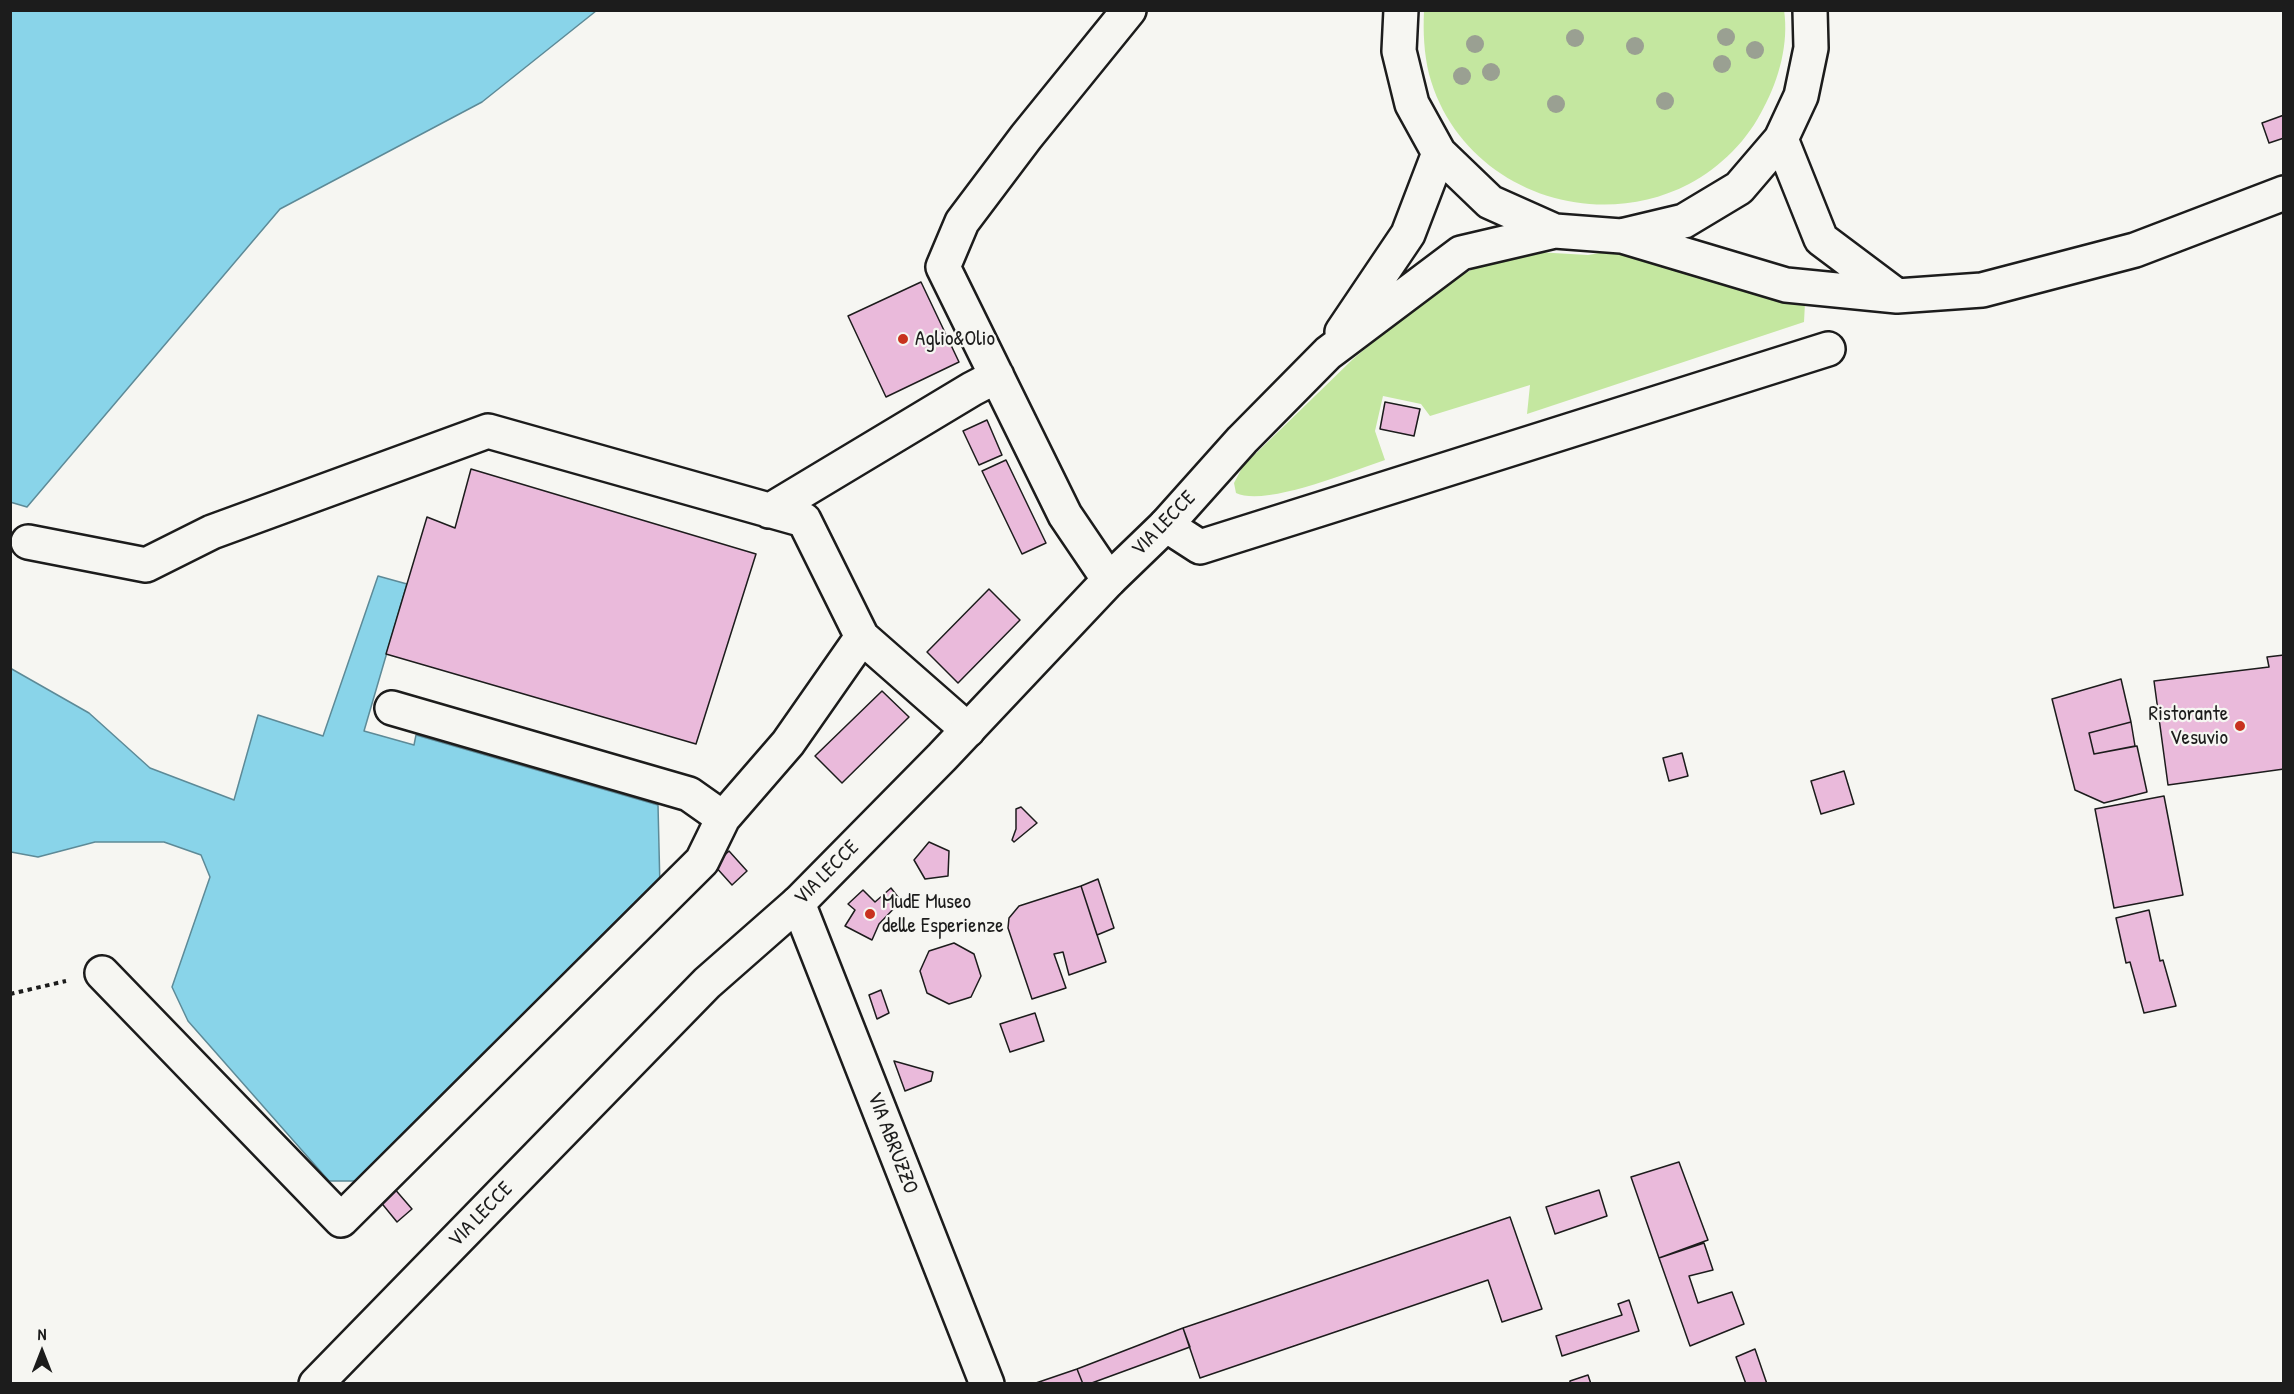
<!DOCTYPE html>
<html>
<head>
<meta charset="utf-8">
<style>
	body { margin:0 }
	#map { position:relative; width:2294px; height:1394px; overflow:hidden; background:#f6f6f2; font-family:"Patrick Hand",sans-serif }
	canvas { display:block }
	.frame { position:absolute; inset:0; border:12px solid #1c1c1c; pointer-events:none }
	.north { position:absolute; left:12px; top:1322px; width:60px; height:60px; -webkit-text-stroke:4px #f6f6f2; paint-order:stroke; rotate:0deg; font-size:16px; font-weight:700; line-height:24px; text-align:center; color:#1c1c1c }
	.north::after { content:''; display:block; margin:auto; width:21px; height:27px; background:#1c1c1c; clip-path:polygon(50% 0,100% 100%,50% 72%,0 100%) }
</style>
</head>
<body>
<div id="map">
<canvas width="2294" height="1394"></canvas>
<div class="frame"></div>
<div class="north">N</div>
</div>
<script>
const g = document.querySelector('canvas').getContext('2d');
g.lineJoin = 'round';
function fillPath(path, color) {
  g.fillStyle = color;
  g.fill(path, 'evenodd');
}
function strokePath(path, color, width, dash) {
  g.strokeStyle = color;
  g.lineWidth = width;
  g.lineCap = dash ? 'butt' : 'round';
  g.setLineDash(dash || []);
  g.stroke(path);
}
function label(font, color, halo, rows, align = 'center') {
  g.font = font + ' "Patrick Hand",sans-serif';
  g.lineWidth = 4.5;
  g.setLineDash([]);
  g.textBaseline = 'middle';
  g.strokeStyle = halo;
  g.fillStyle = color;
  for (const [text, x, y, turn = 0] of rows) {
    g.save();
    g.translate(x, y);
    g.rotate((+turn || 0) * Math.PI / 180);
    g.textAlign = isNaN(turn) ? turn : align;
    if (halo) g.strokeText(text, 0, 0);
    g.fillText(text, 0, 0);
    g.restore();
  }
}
fillPath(new Path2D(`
	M1784 10C1789 43 1779 79 1764 107 1748 140 1721 167 1689 184 1589 236 1459 186 1429 74 1424 53 1423 32 1424 11Z
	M1624 249 1705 268 1805 303 1804 322 1527 414 1530 385 1430 416 1421 404 1383 396 1375 431 1385 460C1352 471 1266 507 1236 493L1234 483 1243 466 1353 359 1435 290 1482 264 1536 252 1588 255Z`), '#c4e7a0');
const water = new Path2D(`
	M10 11 11 10 596 11 482 102 280 209 27 507 10 502Z
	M378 576 407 584 364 731 414 745 416 735 658 805 660 889 367 1181H329L188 1021 172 987 210 877 201 855 164 842H95L38 857 11 852 10 668 89 713 150 768 234 800 258 715 323 736Z`);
fillPath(water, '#89d4e9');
strokePath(water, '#5d8a97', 1.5);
const building = new Path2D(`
	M2284 115V138L2269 143 2262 123Z
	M921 282 959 362 886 397 848 316Z
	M1385 402 1420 409 1414 436 1380 429Z
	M987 420 1002 455 979 465 963 431Z
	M1006 460 1046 543 1022 554 982 471Z
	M471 469 756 554 696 744 386 654 427 517 455 528Z
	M989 589 1020 620 958 683 927 652Z
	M2284 655V769L2168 785 2154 681 2269 667 2267 657Z
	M2121 679 2131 722 2089 733 2094 754 2137 746 2147 792 2104 803 2075 790 2052 699Z
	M882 691 909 717 842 783 815 756Z
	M2131 722 2135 746 2094 754 2089 733Z
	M1682 753 1688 776 1669 781 1663 758Z
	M1844 771 1854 804 1821 814 1811 781Z
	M2164 796 2183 895 2114 908 2095 809Z
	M1021 807 1037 823 1014 842 1012 840 1016 829V809Z
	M929 842 949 851 948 876 925 879 914 860Z
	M729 851 747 871 732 885 714 865Z
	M1098 879 1114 928 1097 935 1081 886Z
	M1081 886 1106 962 1069 975 1063 952 1054 954 1066 988 1032 999 1008 928 1009 918 1019 906Z
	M891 888 901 901 879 924 872 940 845 926 855 910 848 904 863 890 875 902Z
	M2149 910 2160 961 2163 960 2176 1006 2144 1013 2130 962 2126 963 2116 918Z
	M954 943 974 954 981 976 971 997 949 1004 927 993 920 971 929 951Z
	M881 990 889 1013 877 1019 869 995Z
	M1035 1013 1044 1041 1010 1052 1000 1024Z
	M894 1061 933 1072 931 1081 905 1091Z
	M1679 1162 1708 1240 1659 1258 1631 1177Z
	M393 1187 412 1209 397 1222 379 1200Z
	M1599 1190 1607 1216 1555 1234 1546 1207Z
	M1510 1217 1542 1309 1502 1322 1488 1280 1200 1378 1183 1328Z
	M1704 1243 1713 1270 1689 1276 1698 1303 1732 1292 1744 1324 1690 1346 1659 1258Z
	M1629 1300 1639 1331 1562 1356 1556 1336 1622 1315 1618 1304Z
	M1183 1328 1190 1347 1089 1384H1083L1077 1369Z
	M1755 1349 1767 1384H1746L1736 1357Z
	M1077 1369 1083 1384H1033Z
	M1588 1375 1591 1384H1570V1381Z`);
fillPath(building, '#eabadb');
strokePath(building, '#1c1c1c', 1.5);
const minor = new Path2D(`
	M769 511 972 389 997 376
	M1166 525 1200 547 1828 349
	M28 542 146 565 212 532 488 431 804 520 862 637 968 730
	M1109 580 1065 515 943 267 962 222 1026 137 1129 10
	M392 708 689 794 723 818
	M798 903 987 1384
	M102 973 341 1220 702 861 723 818 788 743 862 637`);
const major = new Path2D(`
	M1401 10 1399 51 1412 104 1439 153 1490 202 1555 231 1621 236 1684 221 1739 188 1781 139 1801 96 1811 48 1810 10
	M1781 139 1821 239 1897 296
	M1622 236 1786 285 1897 296 1982 290 2135 250 2284 193
	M1342 332 1408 234 1439 153
	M316 1384 707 983 798 903 942 757 1109 580 1166 525 1242 440 1328 353 1461 253 1555 231`);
strokePath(minor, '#1c1c1c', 38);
strokePath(major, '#1c1c1c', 38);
strokePath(new Path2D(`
	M10 994 66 981`), '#1c1c1c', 4, [4.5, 4.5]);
strokePath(minor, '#f6f6f2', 33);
strokePath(major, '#f6f6f2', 33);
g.fillStyle = '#9aa092';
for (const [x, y] of [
	[1726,37],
	[1575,38],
	[1475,44],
	[1635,46],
	[1755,50],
	[1722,64],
	[1491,72],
	[1462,76],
	[1665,101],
	[1556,104]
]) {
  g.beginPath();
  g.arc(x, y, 9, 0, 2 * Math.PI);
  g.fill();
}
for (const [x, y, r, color] of [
	[903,339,6,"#c8321e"],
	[2240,726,6,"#c8321e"],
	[870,914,6,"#c8321e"]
]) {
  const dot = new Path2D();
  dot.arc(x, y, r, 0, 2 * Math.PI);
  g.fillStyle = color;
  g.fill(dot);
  strokePath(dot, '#f6f6f2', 2);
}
label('21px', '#1c1c1c', '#f6f6f2', [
	["Aglio&Olio",915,339],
	["Ristorante",2228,714,"right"],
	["Vesuvio",2228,738,"right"],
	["MudE Museo",882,902],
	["delle Esperienze",882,926]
], 'left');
label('21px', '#1c1c1c', '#f6f6f2', [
	["VIA LECCE",1164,524,-46],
	["VIA LECCE",827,873,-45],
	["VIA ABRUZZO",892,1143,69],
	["VIA LECCE",481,1215,-46]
]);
</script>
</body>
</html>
